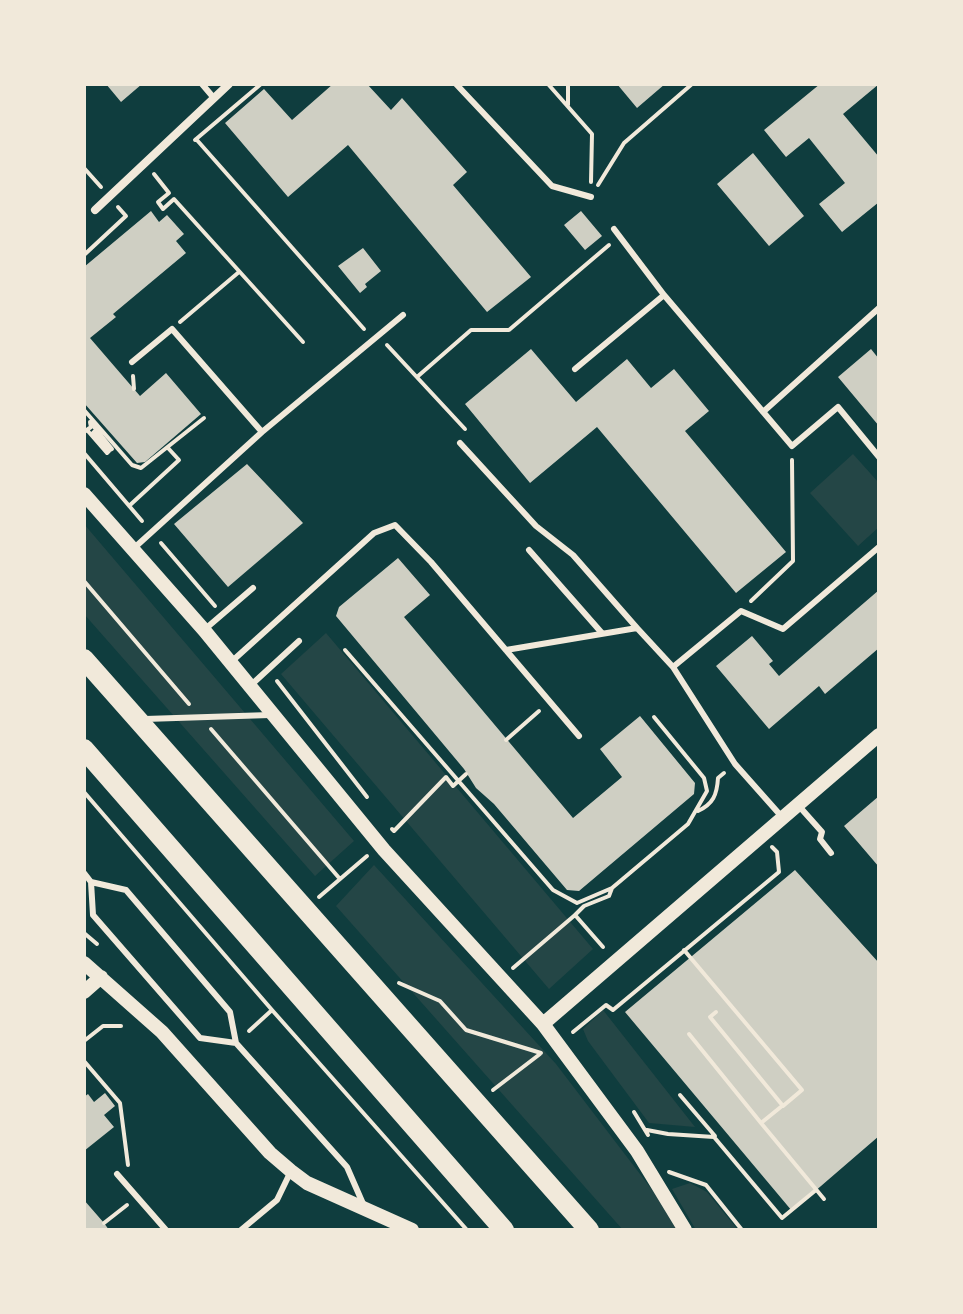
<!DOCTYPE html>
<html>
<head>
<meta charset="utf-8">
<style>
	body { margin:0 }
	#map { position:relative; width:963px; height:1314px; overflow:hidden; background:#0f3d3e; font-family:"Fira Sans",sans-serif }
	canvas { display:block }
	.frame { position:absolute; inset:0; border:86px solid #f1e9da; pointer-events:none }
</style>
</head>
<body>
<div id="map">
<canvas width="963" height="1314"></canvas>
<div class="frame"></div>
</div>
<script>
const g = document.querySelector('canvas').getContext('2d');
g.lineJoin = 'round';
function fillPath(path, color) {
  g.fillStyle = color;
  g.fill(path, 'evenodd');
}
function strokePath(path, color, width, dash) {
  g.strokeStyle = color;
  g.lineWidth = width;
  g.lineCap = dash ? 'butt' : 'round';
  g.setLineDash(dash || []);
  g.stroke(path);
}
fillPath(new Path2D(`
	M853 454 879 483V527L858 546 810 493Z
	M84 524 354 841 315 876 84 614Z
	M326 633 593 949 549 989 281 674Z
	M374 865 556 1064 672 1216 679 1230H623L336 906Z
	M603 1010 695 1127 649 1123 588 1041 583 1029Z
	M690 1183 707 1192 738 1230H696L672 1189Z`), '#244646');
fillPath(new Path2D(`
	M106 84H142L121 102Z
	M333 84H367L391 110 402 98 467 172 453 185 531 277 487 312 348 145 288 197 225 123 264 89 292 120Z
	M617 84H665L637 108Z
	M820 84H879L843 114 879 157V202L842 232 819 204 845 183 809 138 786 157 764 130Z
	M753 153 804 216 769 246 717 184Z
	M151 211 159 222 167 215 184 234 176 241 186 253 113 314 116 317 90 338 140 396 166 373 201 414 145 462 137 463 84 403V267Z
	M581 211 602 236 585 250 564 225Z
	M363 248 381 271 365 284 367 287 360 293 338 266Z
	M531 349 576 402 627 359 651 388 674 369 709 411 685 431 786 552 736 593 597 427 530 483 465 404Z
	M871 349 879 359V426L838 377Z
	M247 464 303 523 228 587 174 524Z
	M398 558 430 595 404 617 573 818 622 777 600 749 640 716 695 783 694 794 579 891 567 890 494 804 476 788 464 769 336 616 339 607Z
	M879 590V648L825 694 819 686 769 729 716 666 752 636 773 661 769 664 779 676Z
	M879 796V867L844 826Z
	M795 870 879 963V1136L792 1211 625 1012Z
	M105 1093 115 1106 104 1115 114 1127 84 1151V1097L88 1094 94 1102Z
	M84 1200 104 1223 109 1230H84Z`), '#cfcfc3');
strokePath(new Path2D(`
	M548 84 592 134 591 182
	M568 84V105
	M196 139 364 329
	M195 140 261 84
	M84 168 101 187
	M154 174 169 193 158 202 163 209 174 199 303 342
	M598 185 624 143 692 84
	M84 255 126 216 118 207
	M180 322 239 272
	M387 345 465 429
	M133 376 134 389
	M417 377 471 330H509L609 245
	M84 410 132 465 141 468 204 418
	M84 432 91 427 90 422 112 449 110 450 95 431 93 433 109 451 107 453 87 430
	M84 453 142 521
	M129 506 179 460 168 448
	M161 543 215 606
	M84 581 189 704
	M751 601 793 561 792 460
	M345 650 553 890 577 903 612 888 688 824 707 791 704 778 654 717
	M277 681 367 797
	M211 729 340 879
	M506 740 539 711
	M84 792 272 1010 467 1230
	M698 811C713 804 717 795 718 778L724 773
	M392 829 394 831 446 777 453 786 466 774
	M319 897 367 856
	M575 915 584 906 609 896 612 888
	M84 933 97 944
	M684 950 802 1090 783 1106 710 1017 716 1012
	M513 968 575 915 603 947
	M399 983 440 1001 466 1030 541 1053
	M249 1031 272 1010
	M573 1032 606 1005 613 1010 779 872 777 852 772 847
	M689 1034 761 1123
	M84 1041 103 1026H121
	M84 1061 120 1103 128 1165
	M493 1090 540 1054
	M680 1095 715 1136
	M782 1106 761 1123 824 1199
	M634 1112 648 1135
	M647 1130 668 1134 714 1137 782 1218 816 1190
	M669 1172 706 1185 742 1230
	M104 1223 127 1205`), '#f1e9da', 4);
strokePath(new Path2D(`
	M202 84 213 97
	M456 84 552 186 591 197
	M614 229 664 295 792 446 838 407 879 457
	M132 362 172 329 262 432
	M575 369 664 295
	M763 412 879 308
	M460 443 536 526 573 555 637 628
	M133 549 262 432 403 315
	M529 550 601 632
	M204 630 253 588
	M506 650 637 628 673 667 735 764 782 817
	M230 663 374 533 395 525 431 562 579 736
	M673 667 741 611 783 629 879 547
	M250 686 299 641
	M145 719 270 715
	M798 805 822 832 820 839 831 853
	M84 873 91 882 126 890 230 1012 236 1043 347 1167 364 1206
	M91 882 93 915 200 1038 236 1043
	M117 1174 166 1230
	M241 1230 277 1200 291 1171`), '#f1e9da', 6);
strokePath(new Path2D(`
	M95 210 229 84`), '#f1e9da', 8);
strokePath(new Path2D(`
	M84 494 204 630 384 850 543 1024 637 1151 685 1230
	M84 963 162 1032 270 1153 291 1171 307 1183 412 1230
	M84 992 101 977
	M543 1024 879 735`), '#f1e9da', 14);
strokePath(new Path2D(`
	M84 659 589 1230
	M84 749 504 1230`), '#f1e9da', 20);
</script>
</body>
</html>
